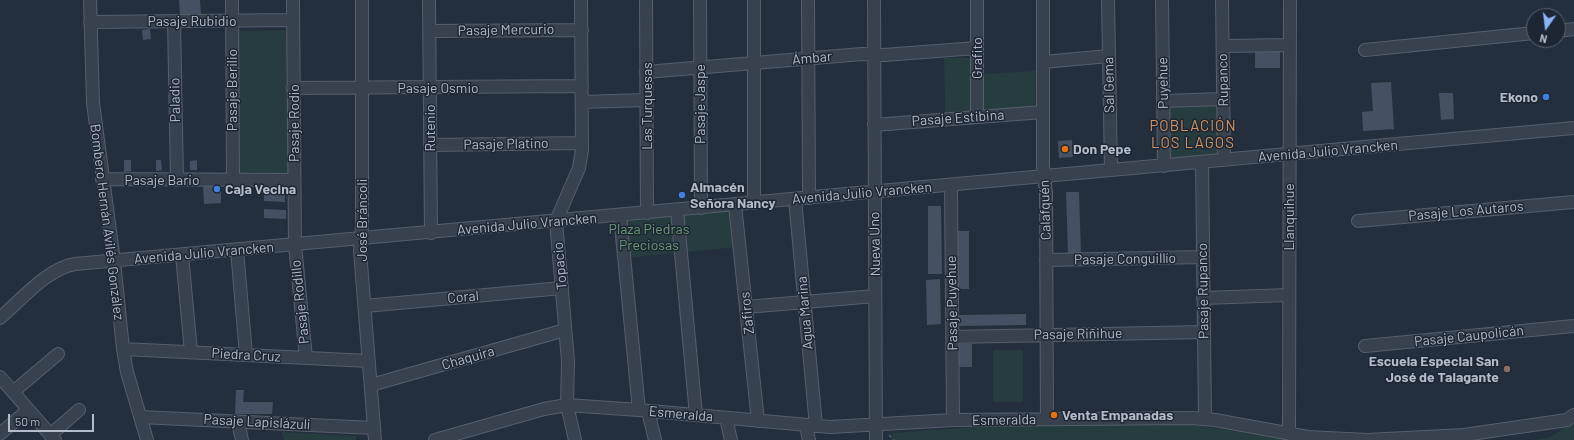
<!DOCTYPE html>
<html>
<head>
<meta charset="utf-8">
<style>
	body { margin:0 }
	#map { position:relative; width:1574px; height:440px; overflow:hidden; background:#242f3e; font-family:Barlow,sans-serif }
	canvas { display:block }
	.north { position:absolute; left:1526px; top:8px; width:40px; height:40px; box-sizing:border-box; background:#1d2633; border:1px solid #59626f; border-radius:50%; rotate:194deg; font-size:11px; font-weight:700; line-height:16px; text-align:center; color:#b4bcc9 }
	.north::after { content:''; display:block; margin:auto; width:14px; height:18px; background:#8ab4f8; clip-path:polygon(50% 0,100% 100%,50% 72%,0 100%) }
	.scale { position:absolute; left:8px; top:414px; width:86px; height:18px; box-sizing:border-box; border:2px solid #b4bcc9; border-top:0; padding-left:5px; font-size:12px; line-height:14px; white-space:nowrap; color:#b4bcc9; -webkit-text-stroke:3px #1d2633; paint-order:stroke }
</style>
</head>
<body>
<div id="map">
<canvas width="1574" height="440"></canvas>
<div class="north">N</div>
<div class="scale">50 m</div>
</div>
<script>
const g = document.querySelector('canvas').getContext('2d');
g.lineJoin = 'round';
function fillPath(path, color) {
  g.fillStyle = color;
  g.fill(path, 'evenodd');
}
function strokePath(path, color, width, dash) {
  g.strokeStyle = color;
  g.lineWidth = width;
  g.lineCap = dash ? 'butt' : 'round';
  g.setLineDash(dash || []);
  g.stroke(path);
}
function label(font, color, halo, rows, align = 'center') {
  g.font = font + ' Barlow,sans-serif';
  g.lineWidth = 3;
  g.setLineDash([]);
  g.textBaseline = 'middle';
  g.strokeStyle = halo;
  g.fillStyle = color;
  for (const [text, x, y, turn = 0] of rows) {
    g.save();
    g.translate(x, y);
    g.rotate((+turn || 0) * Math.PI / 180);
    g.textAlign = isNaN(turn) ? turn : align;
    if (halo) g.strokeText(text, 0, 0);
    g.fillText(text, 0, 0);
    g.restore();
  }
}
fillPath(new Path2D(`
	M288 30 291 176 237 177 235 31Z
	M944 58H971L972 112H945Z
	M1036 71 1035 104 1032 107 984 111 982 108V74Z
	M1218 104 1217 154 1170 158 1168 108Z
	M734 211 738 247 626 258 621 221Z
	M993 350H1023V402H993Z
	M1052 421 1194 425 1290 440H891L892 433Z
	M1574 422V440H1536L1550 437Z
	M282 432 356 436V440H284Z`), '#263c3f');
fillPath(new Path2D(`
	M179 0H200L201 14 180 15Z
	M150 29 151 39 143 40 142 30Z
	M1255 50H1280V68H1255Z
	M1391 82 1394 129 1363 131 1362 112 1373 111 1371 83Z
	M1439 93H1453L1454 119 1441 120Z
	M1072 140 1073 157 1059 158 1058 141Z
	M124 160H131V171L124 172Z
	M156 160H161L162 170 156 171Z
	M197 160V170H190V161Z
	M203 185H221V203L204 204Z
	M685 192 686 198 679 199 678 193Z
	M1066 192H1079L1081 254H1068Z
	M264 193H285V202L264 201Z
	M928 206H941L942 274H928Z
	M264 209 286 210V219L264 218Z
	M956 231H969V289H957Z
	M940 279 941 324 927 325 926 280Z
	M1026 314V325L958 326V315Z
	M958 344H972V367H959Z
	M236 390H244L243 402H273L272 414H235Z`), '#455162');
const minor = new Path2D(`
	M90 0 93 103 114 261 123 349 127 372 147 440
	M232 0 233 180
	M293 0 295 245 306 358
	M362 0V226L360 251 375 440
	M429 0 431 233
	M646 0 647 213
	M700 0 701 208
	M754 0V203
	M808 0 809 198
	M874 0 876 440
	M977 0V117
	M1043 0V165L1046 193 1047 419
	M1108 0 1111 170
	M1162 0 1164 166
	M1222 0 1224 160
	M174 21 177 180
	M90 22 293 20
	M430 31 582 30
	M1558 31 1574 29
	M1223 46 1290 45
	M1365 50 1534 33
	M1043 62 1109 56
	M646 72 862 54 884 55 977 48
	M293 88 582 86
	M1163 101 1223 99
	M582 102 646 100
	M874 125 1043 112
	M430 145 582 143
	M1202 162 1205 419
	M102 179 294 180
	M951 185 953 420
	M795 199 816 426
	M735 205 758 421
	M677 210 696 415
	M620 215 639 410
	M1358 221 1574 202
	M237 250 246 355
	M182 255 191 352
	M1046 260 1203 257
	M1203 298 1289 295
	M365 306 562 288
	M746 307 875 296
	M0 318C21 300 48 268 75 264L1574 128
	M952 337 1204 332
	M1365 346 1574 326
	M123 349 369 361
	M0 377 55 440
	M371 385 565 330
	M13 392 58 354
	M648 411 655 440
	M140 417 374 428
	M726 418 731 440
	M238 422 242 440
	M806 425 809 440
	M0 434 28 410
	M1289 434 1290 0
	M50 435 79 410
	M435 440 544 409 567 405 639 410 830 427 953 420 1192 418 1215 420 1308 437 1367 440 1464 435 1567 420 1574 415
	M575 440 567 405 568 361 556 221 579 168 582 150 581 0`);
strokePath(minor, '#565f6c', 14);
strokePath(new Path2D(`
	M889 435 894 440`), '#44595c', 2, [3, 3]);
strokePath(minor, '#38414e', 12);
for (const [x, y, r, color] of [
	[1546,97,4,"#3f7fe0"],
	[1065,149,4,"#e8710a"],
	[217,189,4,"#3f7fe0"],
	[682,195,4,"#3f7fe0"],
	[1507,369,4,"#8d6e63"],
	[1054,415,4,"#e8710a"]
]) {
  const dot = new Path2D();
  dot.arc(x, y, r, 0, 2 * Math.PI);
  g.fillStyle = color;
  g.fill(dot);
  strokePath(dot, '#1d2633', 1.5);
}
label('14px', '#b4bcc9', '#1d2633', [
	["Pasaje Rubidio",192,21],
	["Pasaje Mercurio",506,30,-1],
	["Ámbar",812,58,-5],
	["Grafito",977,58,-90],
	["Rupanco",1223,80,-91],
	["Puyehue",1163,83,-91],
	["Sal Gema",1109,85,-91],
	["Pasaje Osmio",438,88],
	["Pasaje Berilio",232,90,-90],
	["Paladio",175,100,-91],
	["Pasaje Jaspe",700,104,-90],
	["Las Turquesas",647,106,-90],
	["Pasaje Estibina",958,118,-4],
	["Pasaje Rodio",294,123,-90],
	["Rutenio",430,128,-90],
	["Pasaje Platino",506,144,-1],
	["Avenida Julio Vrancken",1328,151,-5],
	["Pasaje Bario",162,180],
	["Avenida Julio Vrancken",862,193,-5],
	["Calafquén",1045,210,-92],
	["Pasaje Los Autaros",1466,211,-5],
	["Llanquihue",1289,217,-90],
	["José Bráncoli",362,220,-90],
	["Bombero Hernán Avilés González",107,222,83],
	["Avenida Julio Vrancken",527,224,-5],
	["Nueva Uno",875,244,-91],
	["Avenida Julio Vrancken",204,253,-5],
	["Pasaje Conguillío",1125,259,-1],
	["Topacio",560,266,-95],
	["Pasaje Rupanco",1203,291,-91],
	["Coral",463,297,-5],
	["Pasaje Rodillo",300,302,-96],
	["Pasaje Puyehue",952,303,-91],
	["Zafiros",747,313,-96],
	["Agua Marina",805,313,-95],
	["Pasaje Riñihue",1078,334,-1],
	["Pasaje Caupolicán",1469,336,-6],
	["Piedra Cruz",246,355,3],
	["Chaquira",468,358,-16],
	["Esmeralda",681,414,5],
	["Esmeralda",1004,420,-1],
	["Pasaje Lapislázuli",257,422,3]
]);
label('bold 14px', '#b4bcc9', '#1d2633', [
	["Ekono",1538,97,"right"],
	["Don Pepe",1073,149],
	["Almacén",690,187],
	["Señora Nancy",690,203],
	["Caja Vecina",225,189],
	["Escuela Especial San",1499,361,"right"],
	["José de Talagante",1499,377,"right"],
	["Venta Empanadas",1062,415]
], 'left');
label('14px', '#6b9a76', '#1d2633', [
	["Plaza Piedras",649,229],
	["Preciosas",649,245]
]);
g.letterSpacing = '1px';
label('15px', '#d59563', '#1d2633', [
	["POBLACIÓN",1193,126],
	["LOS LAGOS",1193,143]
]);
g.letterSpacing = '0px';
</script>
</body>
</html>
